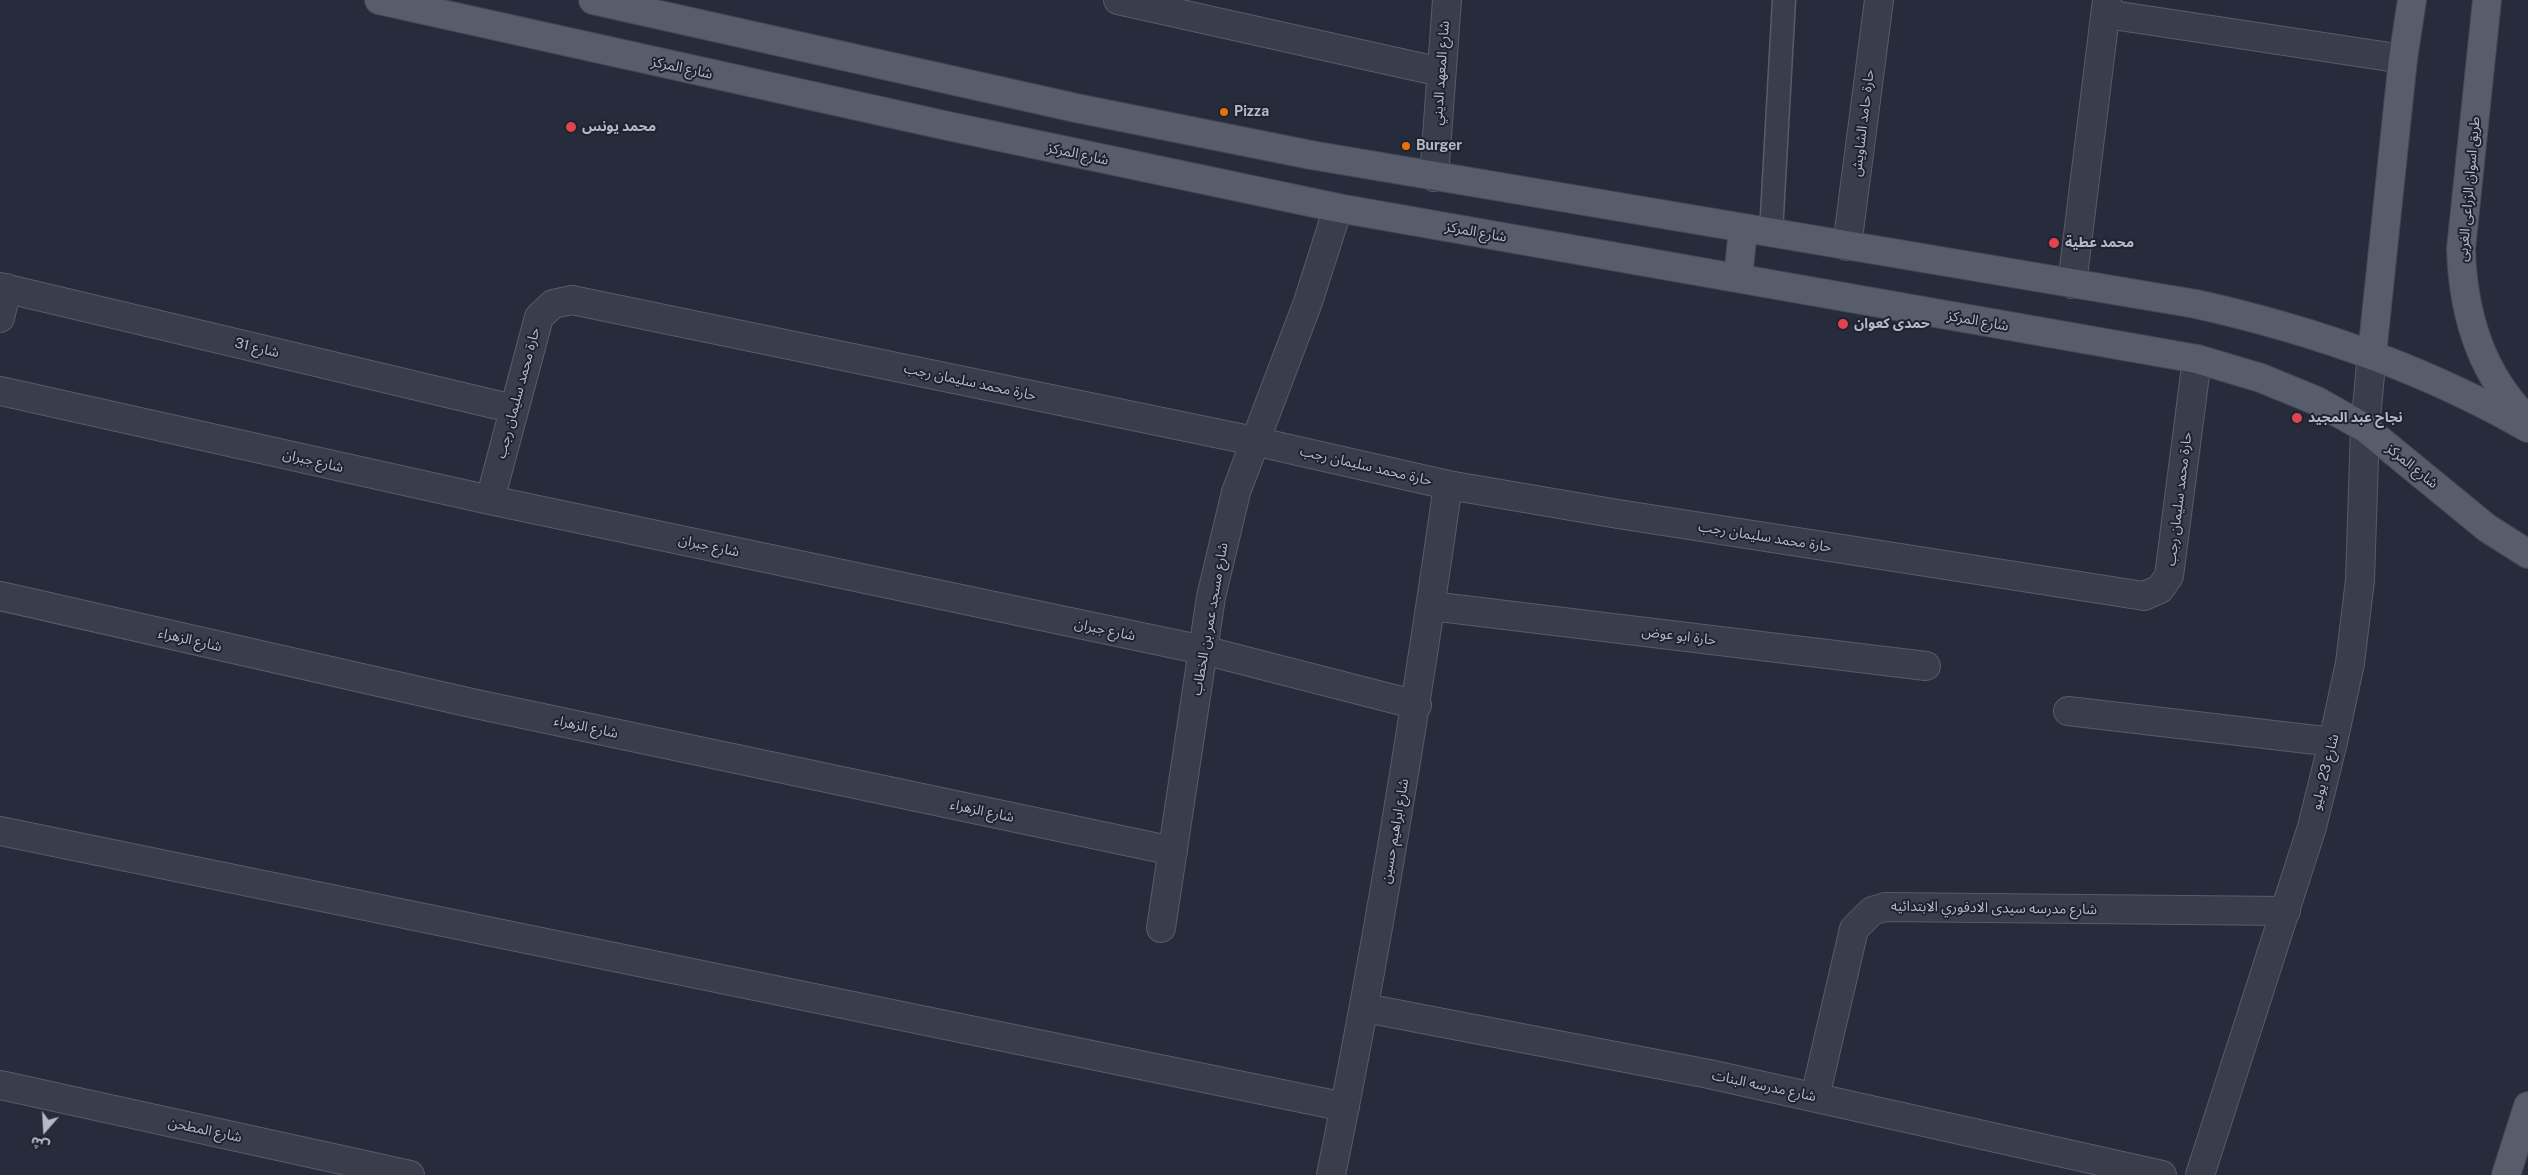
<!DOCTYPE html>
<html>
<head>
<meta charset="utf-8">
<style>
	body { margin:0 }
	#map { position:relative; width:2528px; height:1175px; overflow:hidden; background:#262c3b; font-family:"Public Sans","Noto Sans Arabic",sans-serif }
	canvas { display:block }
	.north { position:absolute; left:20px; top:1105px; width:50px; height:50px; -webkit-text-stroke:4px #1f2331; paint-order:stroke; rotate:199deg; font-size:14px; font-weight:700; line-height:20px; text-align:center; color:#b6b9c7 }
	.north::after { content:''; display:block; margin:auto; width:18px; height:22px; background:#b6b9c7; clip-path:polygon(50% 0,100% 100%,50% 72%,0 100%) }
</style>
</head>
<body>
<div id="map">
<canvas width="2528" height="1175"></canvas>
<div class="north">ش</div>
</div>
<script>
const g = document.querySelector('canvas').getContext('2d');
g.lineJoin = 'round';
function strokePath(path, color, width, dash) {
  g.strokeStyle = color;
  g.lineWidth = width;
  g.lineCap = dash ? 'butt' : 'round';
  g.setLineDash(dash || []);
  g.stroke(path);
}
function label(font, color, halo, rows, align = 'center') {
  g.font = font + ' "Public Sans","Noto Sans Arabic",sans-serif';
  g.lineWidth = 4;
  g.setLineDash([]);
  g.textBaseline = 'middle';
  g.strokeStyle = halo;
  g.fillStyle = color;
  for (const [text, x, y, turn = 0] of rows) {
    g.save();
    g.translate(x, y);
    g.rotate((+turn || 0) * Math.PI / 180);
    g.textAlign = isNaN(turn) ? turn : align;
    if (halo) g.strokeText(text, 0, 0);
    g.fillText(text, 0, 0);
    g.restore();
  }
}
const lane = new Path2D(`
	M1771 233 1784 0`);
const street = new Path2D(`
	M1118 0 1441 72
	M2106 14 2403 59
	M1434 177 1447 0
	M1847 246 1879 0
	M2072 284 2107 0
	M0 287 514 409
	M0 318 7 288
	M0 391 490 500 1203 650 1417 705
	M490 500 539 317 553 304 572 300 1254 441 1448 485 1618 514 2144 596 2160 589 2169 576 2197 359
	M0 596 476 704 1173 851
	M1431 606 1926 666
	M2068 711 2333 742
	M0 831 1345 1107
	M1161 928 1211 597 1236 492 1308 302 1338 208
	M1365 1008 1709 1074 2162 1175
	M0 1085 410 1175
	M1815 1097 1854 929 1872 911 1885 907 2286 911
	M1331 1175C1378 946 1415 716 1448 485
	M2200 1175 2312 827 2333 742 2350 663 2360 580 2365 428 2372 354`);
const primary = new Path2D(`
	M379 0 948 126 1338 208 2197 359 2261 378 2317 401 2365 428 2487 528 2528 554
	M593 0 1076 108 1311 155 2196 304C2313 330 2424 368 2528 428
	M2487 0 2461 249C2463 313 2480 374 2528 420
	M1738 278 1743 229
	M2372 354 2403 59 2412 0
	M2506 1175 2528 1106`);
strokePath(lane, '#585c6a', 25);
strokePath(street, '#585c6a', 30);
strokePath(primary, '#434755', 30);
strokePath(lane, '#3a3e4c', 22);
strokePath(street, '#3a3e4c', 28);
strokePath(primary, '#585d6c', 28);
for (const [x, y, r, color] of [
	[1224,112,5,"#e8710a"],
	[571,127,6,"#e0444e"],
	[1406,146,5,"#e8710a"],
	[2054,243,6,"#e0444e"],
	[1843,324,6,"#e0444e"],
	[2297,418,6,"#e0444e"]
]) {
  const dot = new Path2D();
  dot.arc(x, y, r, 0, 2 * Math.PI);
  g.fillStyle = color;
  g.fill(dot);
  strokePath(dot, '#1f2331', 2);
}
label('14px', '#b6b9c7', '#1f2331', [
	["شارع المركز",682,68,12],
	["شارع المعهد الديني",1441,73,-86],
	["حارة حامد الشاويش",1863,123,-83],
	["شارع المركز",1078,154,12],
	["طريق اسوان الزراعى الغربى",2469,189,-85],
	["شارع المركز",1476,232,10],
	["شارع المركز",1978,321,10],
	["شارع 31",257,348,13],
	["حارة محمد سليمان رجب",970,382,12],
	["حارة محمد سليمان رجب",518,393,-75],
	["شارع جبران",313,461,13],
	["حارة محمد سليمان رجب",1366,466,13],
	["شارع المركز",2412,466,39],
	["حارة محمد سليمان رجب",2179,499,-83],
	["حارة محمد سليمان رجب",1765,537,9],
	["شارع جبران",709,546,12],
	["شارع مسجد عمر بن الخطاب",1210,619,-80],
	["شارع جبران",1105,630,12],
	["حارة ابو عوض",1679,636,7],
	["شارع الزهراء",190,640,13],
	["شارع الزهراء",586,727,12],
	["شارع 23 يوليو",2325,772,-76],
	["شارع الزهراء",982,811,12],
	["شارع ابراهيم حسين",1395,831,-80],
	["شارع مدرسه سيدى الادفوري الابتدائيه",1994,908,1],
	["شارع مدرسه البنات",1764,1086,12],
	["شارع المطحن",205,1130,12]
]);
label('bold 14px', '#b6b9c7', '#1f2331', [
	["Pizza",1234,112],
	["محمد يونس",582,127],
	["Burger",1416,146],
	["محمد عطية",2065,243],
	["حمدى كعوان",1854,324],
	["نجاح عبد المجيد",2308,418]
], 'left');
</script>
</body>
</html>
